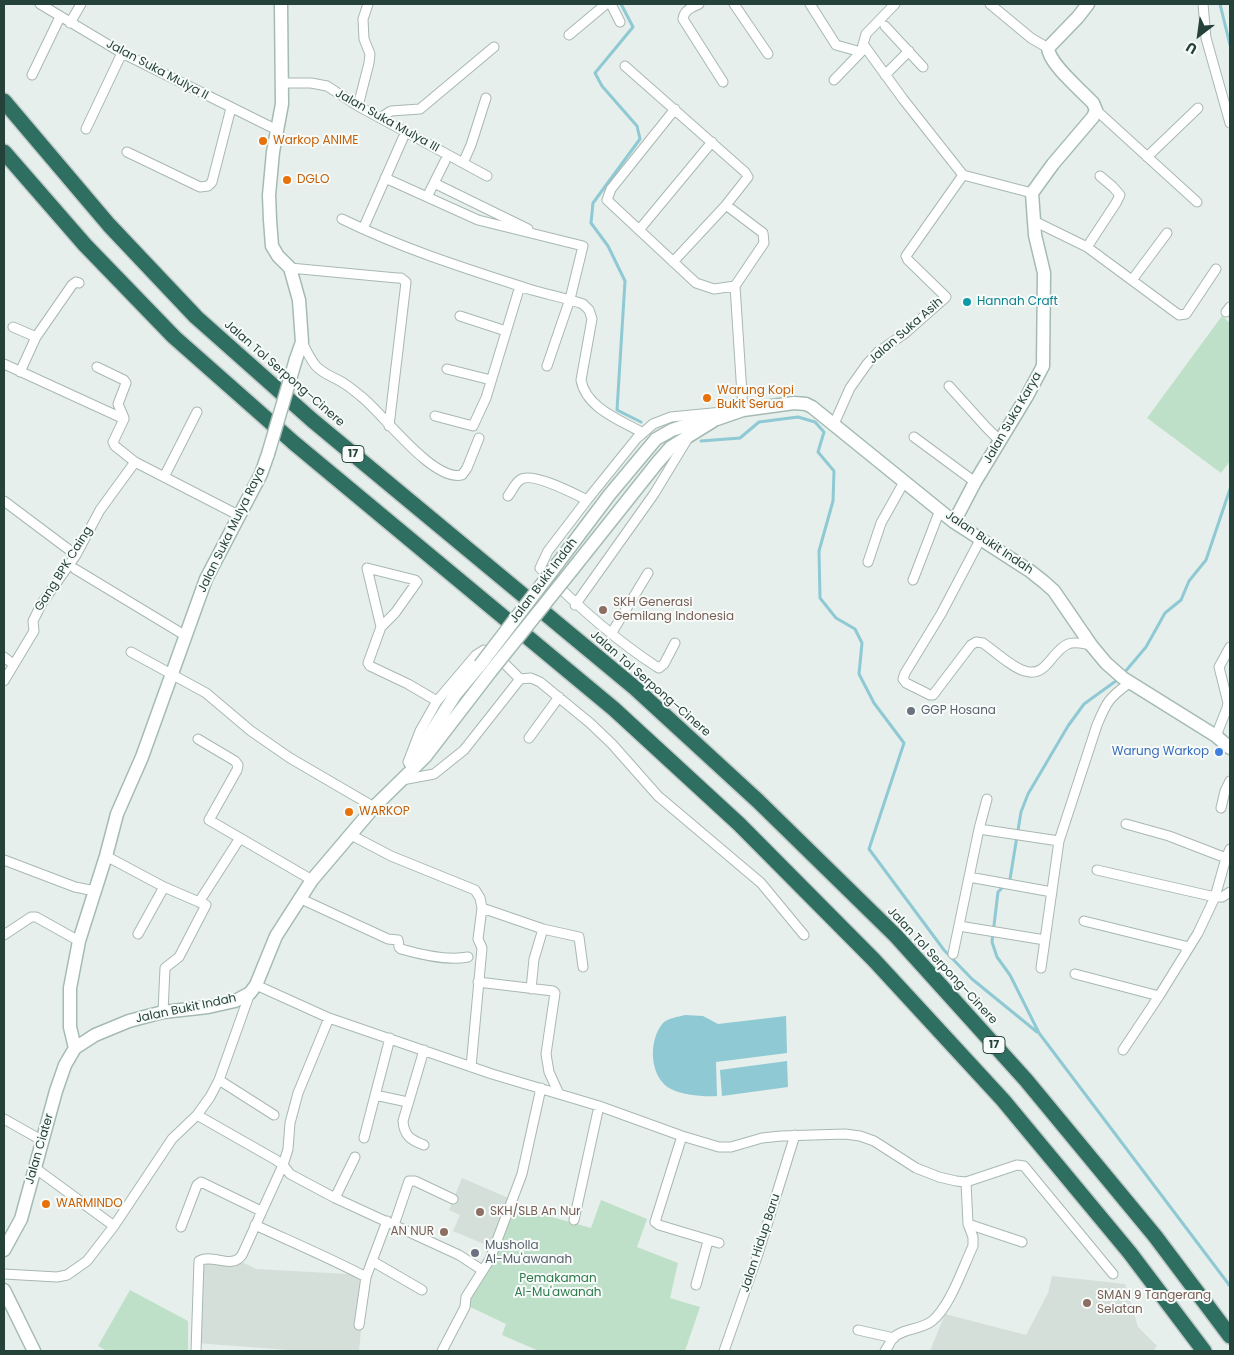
<!DOCTYPE html>
<html>
<head>
<meta charset="utf-8">
<style>
	body { margin:0 }
	#map { position:relative; width:1234px; height:1355px; overflow:hidden; background:#e6efeb; font-family:Poppins,sans-serif }
	canvas { display:block }
	.frame { position:absolute; inset:0; border:5px solid #24423a; pointer-events:none }
	.north { position:absolute; left:1174px; top:10px; width:50px; height:50px; -webkit-text-stroke:4px #f7fbf9; paint-order:stroke; rotate:210deg; font-size:14px; font-weight:700; line-height:20px; text-align:center; color:#24423a }
	.north::after { content:''; display:block; margin:auto; width:18px; height:22px; background:#24423a; clip-path:polygon(50% 0,100% 100%,50% 72%,0 100%) }
</style>
</head>
<body>
<div id="map">
<canvas width="1234" height="1355"></canvas>
<div class="frame"></div>
<div class="north">U</div>
</div>
<script>
const g = document.querySelector('canvas').getContext('2d');
g.lineJoin = 'round';
function fillPath(path, color) {
  g.fillStyle = color;
  g.fill(path, 'evenodd');
}
function strokePath(path, color, width, dash) {
  g.strokeStyle = color;
  g.lineWidth = width;
  g.lineCap = dash ? 'butt' : 'round';
  g.setLineDash(dash || []);
  g.stroke(path);
}
function label(font, color, halo, rows, align = 'center') {
  g.font = font + ' Poppins,sans-serif';
  g.lineWidth = 4;
  g.setLineDash([]);
  g.textBaseline = 'middle';
  g.strokeStyle = halo;
  g.fillStyle = color;
  for (const [text, x, y, turn = 0] of rows) {
    g.save();
    g.translate(x, y);
    g.rotate((+turn || 0) * Math.PI / 180);
    g.textAlign = isNaN(turn) ? turn : align;
    if (halo) g.strokeText(text, 0, 0);
    g.fillText(text, 0, 0);
    g.restore();
  }
}
fillPath(new Path2D(`
	M462 1178 511 1199 491 1247 453 1231 460 1215 449 1210Z
	M201 1259 242 1262 256 1269 366 1275 359 1351H301L196 1343Z
	M1052 1276 1125 1284 1138 1327 1157 1346 1153 1351H930L945 1314 1026 1335 1048 1293Z`), '#d4dfda');
fillPath(new Path2D(`
	M1222 316 1230 323V461L1221 473 1147 418Z
	M601 1200 647 1219 637 1247 678 1263 670 1298 700 1307 685 1351H539L502 1335 506 1324 466 1305 512 1206 591 1228Z
	M130 1290 188 1321V1351H107L98 1346Z`), '#bfe0c8');
fillPath(new Path2D(`
	M685 1015 703 1016 718 1024 786 1016 787 1053 716 1062 717 1096C704 1097 682 1095 671 1089 649 1078 648 1040 663 1023 668 1018 678 1017 685 1015Z
	M787 1061 788 1087 722 1096 720 1070Z`), '#8ec9d4');
strokePath(new Path2D(`
	M621 4 633 27 595 73 602 86 637 126 640 139 593 203 591 223 608 246 625 281 617 410 641 422
	M1220 4 1230 45
	M701 441 740 438 759 422 798 417 815 422 824 432 818 452 834 471 833 501 819 551 820 598 836 618 855 629 862 643 859 674 874 703 904 743 869 849 944 950 972 979 1037 1032
	M1124 673 1146 647 1165 613 1181 600 1189 581 1206 560 1230 489
	M1008 882 1010 879 1021 812 1028 794 1068 726 1084 704 1120 678
	M1004 886 998 892 992 942 997 957 1010 975 1039 1033 1230 1286`), '#8ec9d4', 3);
const street = new Path2D(`
	M40 4 122 53 277 130
	M611 4 620 22
	M699 4C691 8 684 10 683 19L723 82
	M734 4 768 54
	M810 4 836 45 861 52
	M990 4 1031 38 1048 48
	M1203 4 1206 38 1230 123
	M70 23 81 4
	M885 26 923 67
	M569 35 606 4
	M863 44 903 99 963 175
	M625 66 745 172 748 177 726 205 673 262
	M32 75 60 17
	M885 75 909 51
	M834 80 861 52 866 34 895 4
	M283 83H311L327 86 358 106 487 176
	M358 106 369 63 370 54 364 39 363 19 368 4
	M675 109 611 189 607 200 696 283 714 289 735 286
	M1096 110 1197 202
	M380 118 391 111 420 109 494 47
	M86 129 122 53
	M127 152 200 187 208 186 212 182 231 108
	M1147 157 1198 108
	M463 163 471 145 486 98
	M963 175 1032 193
	M385 178 478 220 583 246 570 299 547 366
	M434 183 528 229
	M427 197 445 161
	M342 219C403 249 467 269 532 290 549 295 567 298 583 304L589 310 592 319 581 380C586 408 620 420 643 433
	M1034 221 1087 247 1179 315 1186 314 1216 269
	M363 229 403 138
	M639 230 712 142
	M1087 247 1116 203 1120 195 1113 187 1100 176
	M290 268 397 278H401L406 282 389 426
	M1132 280 1167 233
	M1226 312 1230 307
	M460 316 506 331
	M13 327 36 337
	M302 342C306 350 310 359 316 366 324 375 335 377 345 384 351 388 357 393 363 398 384 415 433 482 462 475L467 468 479 438
	M4 364 124 419 113 442 115 446 135 462 238 515
	M97 367 124 380 126 383 118 404 124 418
	M447 369 491 380
	M20 372 36 337 72 285 76 282 79 283
	M949 386 986 427 1000 441
	M435 416 473 426 486 398 520 286
	M834 424 850 388 867 364 878 352 904 334 946 297 908 260 906 256 963 175
	M914 437 975 482
	M164 477 197 412
	M508 496C512 491 515 483 520 480 531 471 575 494 587 500
	M4 501 76 555
	M980 540 941 614 905 673 903 679 906 683 930 695H933L971 645 976 642 983 643C993 650 1014 669 1025 671 1047 678 1051 651 1068 644 1075 641 1084 644 1091 645
	M868 562 881 523 904 482
	M75 569 186 636
	M913 580 940 510
	M575 605 654 494 688 438
	M381 627 395 613 417 582 415 580 367 568 381 627 368 663 370 666 408 684 437 701
	M611 634 648 573
	M675 643 664 664 659 668 657 667C614 639 576 605 540 568L548 551 587 500 637 438 653 424 671 417 743 410 735 286 764 243 763 233 726 205
	M131 652 206 693 251 731 290 758 374 807
	M4 657 13 664
	M4 681 34 631 33 621 42 603 76 555 100 510 135 462
	M1216 736 1227 708 1228 703 1219 667 1230 647
	M529 738 559 697
	M198 739 235 761 238 765 237 770 209 820 312 880
	M408 762 420 731 437 701 476 655 484 650 501 660 520 679 531 678 540 682 590 723 612 744 658 796 761 883 804 935
	M402 780 434 774 464 750 520 679
	M1221 808 1225 791 1230 781
	M1126 824 1169 836 1226 858
	M979 829 1059 841
	M351 835 391 856 475 890 480 898 482 908 478 939 482 948 471 1067
	M106 856 164 887 206 905 179 957 165 968 163 1012
	M4 860 75 887 95 891
	M1097 870 1215 897H1222L1230 892
	M969 877 1052 892
	M299 898 388 939 398 940 399 947 401 949C422 955 447 961 468 957
	M199 902 240 838
	M482 908 543 929
	M1084 921 1189 947
	M959 926 1045 940
	M138 934 164 887
	M4 935 31 917H36L79 941
	M953 954 979 829 987 799
	M1041 968 1059 841 1097 725C1107 701 1109 698 1129 683
	M1075 974 1159 996
	M478 982 553 991 555 993 546 1054 549 1072 559 1094
	M256 985 329 1018
	M531 989 534 959 543 929 579 937 583 967
	M424 1050 403 1121C404 1136 411 1140 424 1145
	M1123 1050 1159 996 1198 933 1215 897 1226 858 1230 849
	M219 1080 274 1115
	M375 1095 403 1101
	M197 1115 276 1160 283 1165 290 1174 335 1198 459 1255 482 1270
	M4 1119 43 1141
	M682 1136 655 1222 659 1225 719 1243
	M364 1138 390 1038
	M35 1168 114 1226
	M966 1182 968 1224 1022 1242
	M335 1198 355 1157
	M574 1220 599 1106
	M255 1225C292 1242 330 1258 366 1277L359 1325
	M394 1225 409 1181H415L453 1199
	M181 1227 197 1185 201 1182 261 1211
	M372 1261 422 1290
	M4 1274 57 1277 67 1275 87 1261 114 1226 172 1139 197 1115 210 1097 219 1080 250 993
	M366 1277 387 1221
	M696 1285 708 1241
	M858 1330 894 1338
	M196 1351 199 1261C212 1253 232 1270 242 1255L283 1165 288 1149 290 1123 298 1093 329 1018 492 1074 599 1106 682 1136 719 1147H731L762 1138 781 1136 845 1134 860 1136 874 1141 916 1168 939 1177 956 1181 966 1182 1017 1165 1024 1166 1113 1274
	M442 1351 465 1307 466 1297 490 1259 522 1174 541 1088
	M724 1351 757 1257 795 1135
	M885 1351C888 1347 890 1342 893 1338 903 1328 921 1330 932 1321 950 1307 963 1267 973 1246V1237L968 1224`);
const secondary = new Path2D(`
	M281 4 282 104 273 152 269 195 270 220 272 246 278 256 290 268 299 300 302 342 296 359
	M954 522 975 482 1027 396 1043 366 1044 273 1035 235 1032 193 1053 164 1093 117 1096 110 1093 103C1082 91 1049 64 1048 48L1078 17 1088 4
	M558 563 610 494 656 439 672 430 693 423 717 419 743 410 794 403 806 404 812 407 954 522 1030 571 1044 582 1054 591 1091 645 1106 663 1123 678 1216 736 1230 748
	M572 570 657 463 671 447 713 421
	M411 764 455 695 480 665
	M75 1048 70 1027V988L79 941 106 856 117 814 142 757 206 579 261 474 268 454
	M4 1250 21 1219 56 1091 65 1065 75 1048 95 1035 129 1021 163 1012 208 1007 235 1001 250 993 256 985 276 936 312 880 374 807 425 757 491 671
	M4 1290 34 1351`);
const highway = new Path2D(`
	M4 101 109 225 196 317 312 420 635 688 758 801 896 936 1026 1080 1155 1236 1230 1336
	M4 152 85 245 174 337 294 443 614 709 739 824 874 960 1003 1100 1130 1253 1204 1351`);
strokePath(street, '#a8b8b2', 11);
strokePath(secondary, '#a4bbb3', 15);
strokePath(highway, '#c2cac8', 18);
strokePath(street, '#fff', 9);
strokePath(secondary, '#fff', 12);
strokePath(highway, '#2f6f62', 15);
const secondaryBridge = new Path2D(`
	M268 454 296 359
	M480 665 558 563
	M491 671 572 570`);
strokePath(secondaryBridge, '#a4bbb3', 15, []);
strokePath(secondaryBridge, '#fff', 12);
for (const [x, y, r, color] of [
	[263,141,5,"#e8710a"],
	[287,180,5,"#e8710a"],
	[967,302,5,"#0f9aa8"],
	[707,398,5,"#e8710a"],
	[603,610,5,"#8d6e63"],
	[911,711,5,"#6b7280"],
	[1219,752,5,"#3f7fe0"],
	[349,812,5,"#e8710a"],
	[46,1204,5,"#e8710a"],
	[480,1212,5,"#8d6e63"],
	[444,1232,5,"#8d6e63"],
	[475,1253,5,"#6b7280"],
	[1087,1303,5,"#8d6e63"]
]) {
  const dot = new Path2D();
  dot.arc(x, y, r, 0, 2 * Math.PI);
  g.fillStyle = color;
  g.fill(dot);
  strokePath(dot, '#f7fbf9', 2);
}
for (const [x, y, w] of [
	[353,454,22],
	[994,1045,22]
]) {
  const box = new Path2D();
  box.roundRect(x - w / 2, y - 8.5, w, 17, 4);
  g.fillStyle = '#f7fbf9';
  g.fill(box);
  strokePath(box, '#24423a', 1);
}
label('bold 11px', '#24423a', null, [
	["17",353,454],
	["17",994,1045]
]);
label('12px', '#24423a', '#f7fbf9', [
	["Jalan Suka Mulya II",157,70,28],
	["Jalan Suka Mulya III",387,121,29],
	["Jalan Suka Asih",906,331,-41],
	["Jalan Tol Serpong–Cinere",284,374,41],
	["Jalan Suka Karya",1013,418,-60],
	["Jalan Suka Mulya Raya",232,530,-64],
	["Jalan Bukit Indah",989,543,34],
	["Gang BPK Caing",64,569,-58],
	["Jalan Bukit Indah",544,581,-53],
	["Jalan Tol Serpong–Cinere",650,684,41],
	["Jalan Tol Serpong–Cinere",942,966,47],
	["Jalan Bukit Indah",186,1009,-12],
	["Jalan Ciater",40,1149,-74],
	["Jalan Hidup Baru",761,1243,-72]
]);
label('12px', '#c56008', '#f7fbf9', [
	["Warkop ANIME",273,141],
	["DGLO",297,180],
	["Warung Kopi",717,391],
	["Bukit Serua",717,405],
	["WARKOP",359,812],
	["WARMINDO",56,1204]
], 'left');
label('12px', '#0d838f', '#f7fbf9', [
	["Hannah Craft",977,302]
], 'left');
label('12px', '#785e54', '#f7fbf9', [
	["SKH Generasi",613,603],
	["Gemilang Indonesia",613,617],
	["SKH/SLB An Nur",490,1212],
	["AN NUR",434,1232,"right"],
	["SMAN 9 Tangerang",1097,1296],
	["Selatan",1097,1310]
], 'left');
label('12px', '#5b616d', '#f7fbf9', [
	["GGP Hosana",921,711],
	["Musholla",485,1246],
	["Al-Mu'awanah",485,1260]
], 'left');
label('12px', '#366cbe', '#f7fbf9', [
	["Warung Warkop",1209,752]
], 'right');
label('12px', '#2d7a4b', '#f7fbf9', [
	["Pemakaman",558,1279],
	["Al-Mu'awanah",558,1293]
]);
</script>
</body>
</html>
